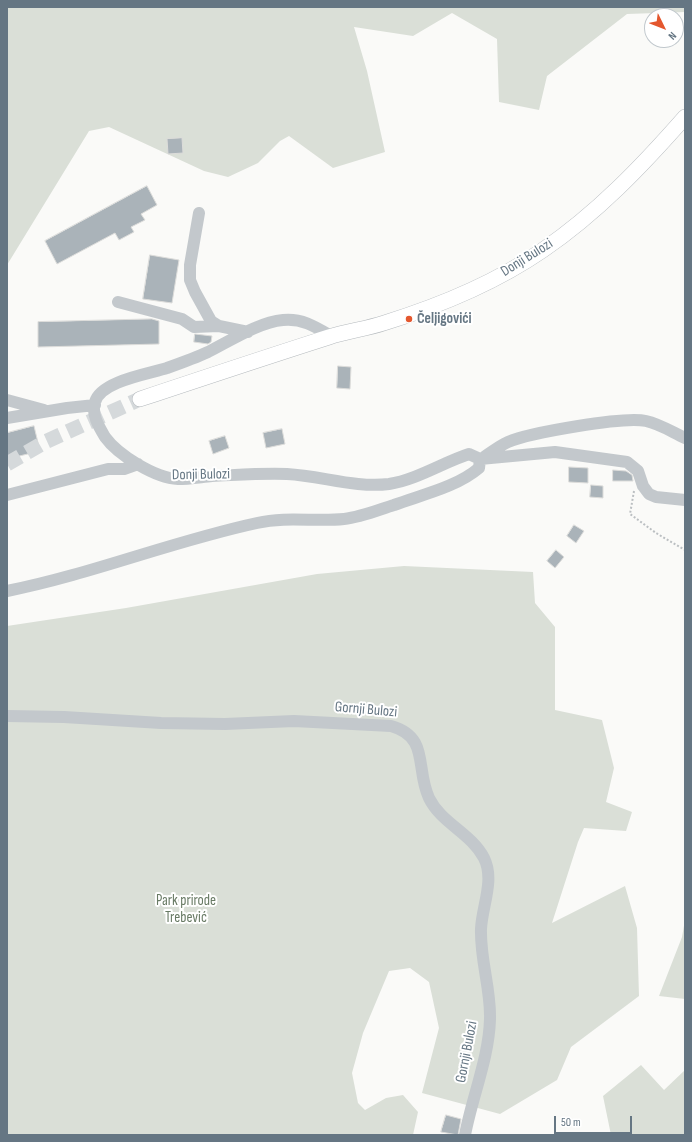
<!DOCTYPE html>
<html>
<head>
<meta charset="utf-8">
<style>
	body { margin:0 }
	#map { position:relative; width:692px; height:1142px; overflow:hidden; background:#fafaf8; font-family:"Sofia Sans Condensed",sans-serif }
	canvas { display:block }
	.frame { position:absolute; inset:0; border:8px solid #657683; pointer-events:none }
	.north { position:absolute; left:644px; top:8px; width:40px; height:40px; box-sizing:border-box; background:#fff; border:1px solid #c1c8cd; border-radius:50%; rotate:133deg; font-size:11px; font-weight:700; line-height:16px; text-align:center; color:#657683 }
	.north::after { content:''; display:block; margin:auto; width:14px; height:18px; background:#e4572e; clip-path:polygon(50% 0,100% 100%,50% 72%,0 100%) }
	.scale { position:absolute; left:554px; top:1116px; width:78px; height:18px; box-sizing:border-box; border:2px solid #657683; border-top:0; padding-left:5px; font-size:12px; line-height:14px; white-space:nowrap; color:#657683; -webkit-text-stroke:3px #fff; paint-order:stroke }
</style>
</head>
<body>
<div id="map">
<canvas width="692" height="1142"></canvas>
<div class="frame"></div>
<div class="north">N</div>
<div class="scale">50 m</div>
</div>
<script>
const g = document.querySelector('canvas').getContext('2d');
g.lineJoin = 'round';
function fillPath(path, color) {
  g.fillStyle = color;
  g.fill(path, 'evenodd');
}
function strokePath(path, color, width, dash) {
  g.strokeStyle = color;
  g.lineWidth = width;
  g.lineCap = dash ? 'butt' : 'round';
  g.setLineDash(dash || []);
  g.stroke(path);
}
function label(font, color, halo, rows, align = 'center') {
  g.font = font + ' "Sofia Sans Condensed",sans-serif';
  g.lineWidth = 4;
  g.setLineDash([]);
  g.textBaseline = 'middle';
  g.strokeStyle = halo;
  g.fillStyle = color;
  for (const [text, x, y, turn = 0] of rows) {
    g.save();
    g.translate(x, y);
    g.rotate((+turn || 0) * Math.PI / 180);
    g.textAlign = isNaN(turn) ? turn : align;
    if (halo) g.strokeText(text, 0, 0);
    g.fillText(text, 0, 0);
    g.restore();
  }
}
fillPath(new Path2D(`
	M7 7H685V12L627 14 547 76 539 110 499 102 497 39 452 13 413 36 354 27 367 71 385 152 333 168 289 136 280 141 258 163 228 177 204 171 109 127 89 131 7 265Z
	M404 566 533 572 535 603 555 627V710L602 720 614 768 606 802 632 812 626 831 584 828 578 842 552 923 625 886 637 928 639 996 571 1047 557 1080 500 1114 422 1093 439 1028 429 982 410 968 389 971 363 1033 352 1073 358 1103 365 1110 386 1098 403 1095 418 1112 413 1135H7V626L126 608 317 574Z
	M685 920V999L659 996 682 937Z
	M641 1065 664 1090 685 1070V1135H611L603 1096Z`), '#dadfd7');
const building = new Path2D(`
	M182 138 183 153 168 154 167 139Z
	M147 186 157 205 141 214 145 220 131 227 134 232 119 240 115 233 57 264 45 241Z
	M150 255 179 260 172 303 143 299Z
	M152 319 159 321V344L38 347V322Z
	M195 334 212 336 211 342 208 344 194 342Z
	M338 366 351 367 350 389 337 388Z
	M34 426 40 451 7 459V433Z
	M282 429 285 444 266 448 263 433Z
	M225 436 229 448 213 454 209 441Z
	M569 467 588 468V483L569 482Z
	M613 470 626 471 632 475 633 481H613Z
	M591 485 603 486V498L590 497Z
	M574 525 584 531 576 543 567 536Z
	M556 550 564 557 555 568 547 561Z
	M446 1115 461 1119 458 1135 441 1132Z`);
fillPath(building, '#aab3b9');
strokePath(building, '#dcdcda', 1);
strokePath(new Path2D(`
	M7 464 45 442 140 399`), '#d5d9db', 15, [15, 8]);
const major = new Path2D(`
	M140 399C203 378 266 357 329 337 347 331 366 329 384 323 439 306 495 283 543 250 597 213 642 166 685 117`);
strokePath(major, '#b5babe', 16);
strokePath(new Path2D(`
	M634 491 630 514 656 533 685 550`), '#bbbfc2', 2, [2, 2]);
strokePath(new Path2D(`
	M199 213 190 265V280L195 292 211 321 219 326 248 332
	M118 302 182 319 194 327 219 326
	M7 400 44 410
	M7 418 67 408 95 405
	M484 457C492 452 499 446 508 442 529 433 624 416 646 421 660 424 672 432 685 438
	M480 459 555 452 627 462 638 471 643 486 649 494 656 497 685 500
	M7 495 108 469H124L138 464
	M7 591C92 574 173 541 257 523 287 516 315 522 344 519 361 517 378 510 394 505 421 495 457 487 479 468L480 459 469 454C444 462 416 480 389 484 355 488 322 476 287 474 262 473 237 475 212 476 201 477 189 479 178 479 155 478 118 455 105 437 99 427 91 414 95 402 101 381 148 374 167 368 181 363 195 358 208 352 230 341 259 322 283 320 302 318 316 327 331 336
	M7 716 64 717 161 723 225 724 294 721 391 726C430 737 415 768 429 798 441 823 471 833 484 858 495 880 482 906 481 929 480 960 491 989 490 1019 489 1058 472 1097 465 1135`), '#c3c8cc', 12);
strokePath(major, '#fff', 15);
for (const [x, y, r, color] of [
	[409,319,4,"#e4572e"]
]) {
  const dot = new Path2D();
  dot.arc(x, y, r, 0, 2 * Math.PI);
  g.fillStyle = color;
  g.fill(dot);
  strokePath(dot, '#fff', 1.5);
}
label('15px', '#657683', '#fff', [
	["Donji Bulozi",527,258,-32],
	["Donji Bulozi",201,475,-1],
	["Gornji Bulozi",366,710,5],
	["Gornji Bulozi",467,1052,-79]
]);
label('bold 15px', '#657683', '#fff', [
	["Čeljigovići",417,319]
], 'left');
label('15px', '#687a64', '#fff', [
	["Park prirode",186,901],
	["Trebević",186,918]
]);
</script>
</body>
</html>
